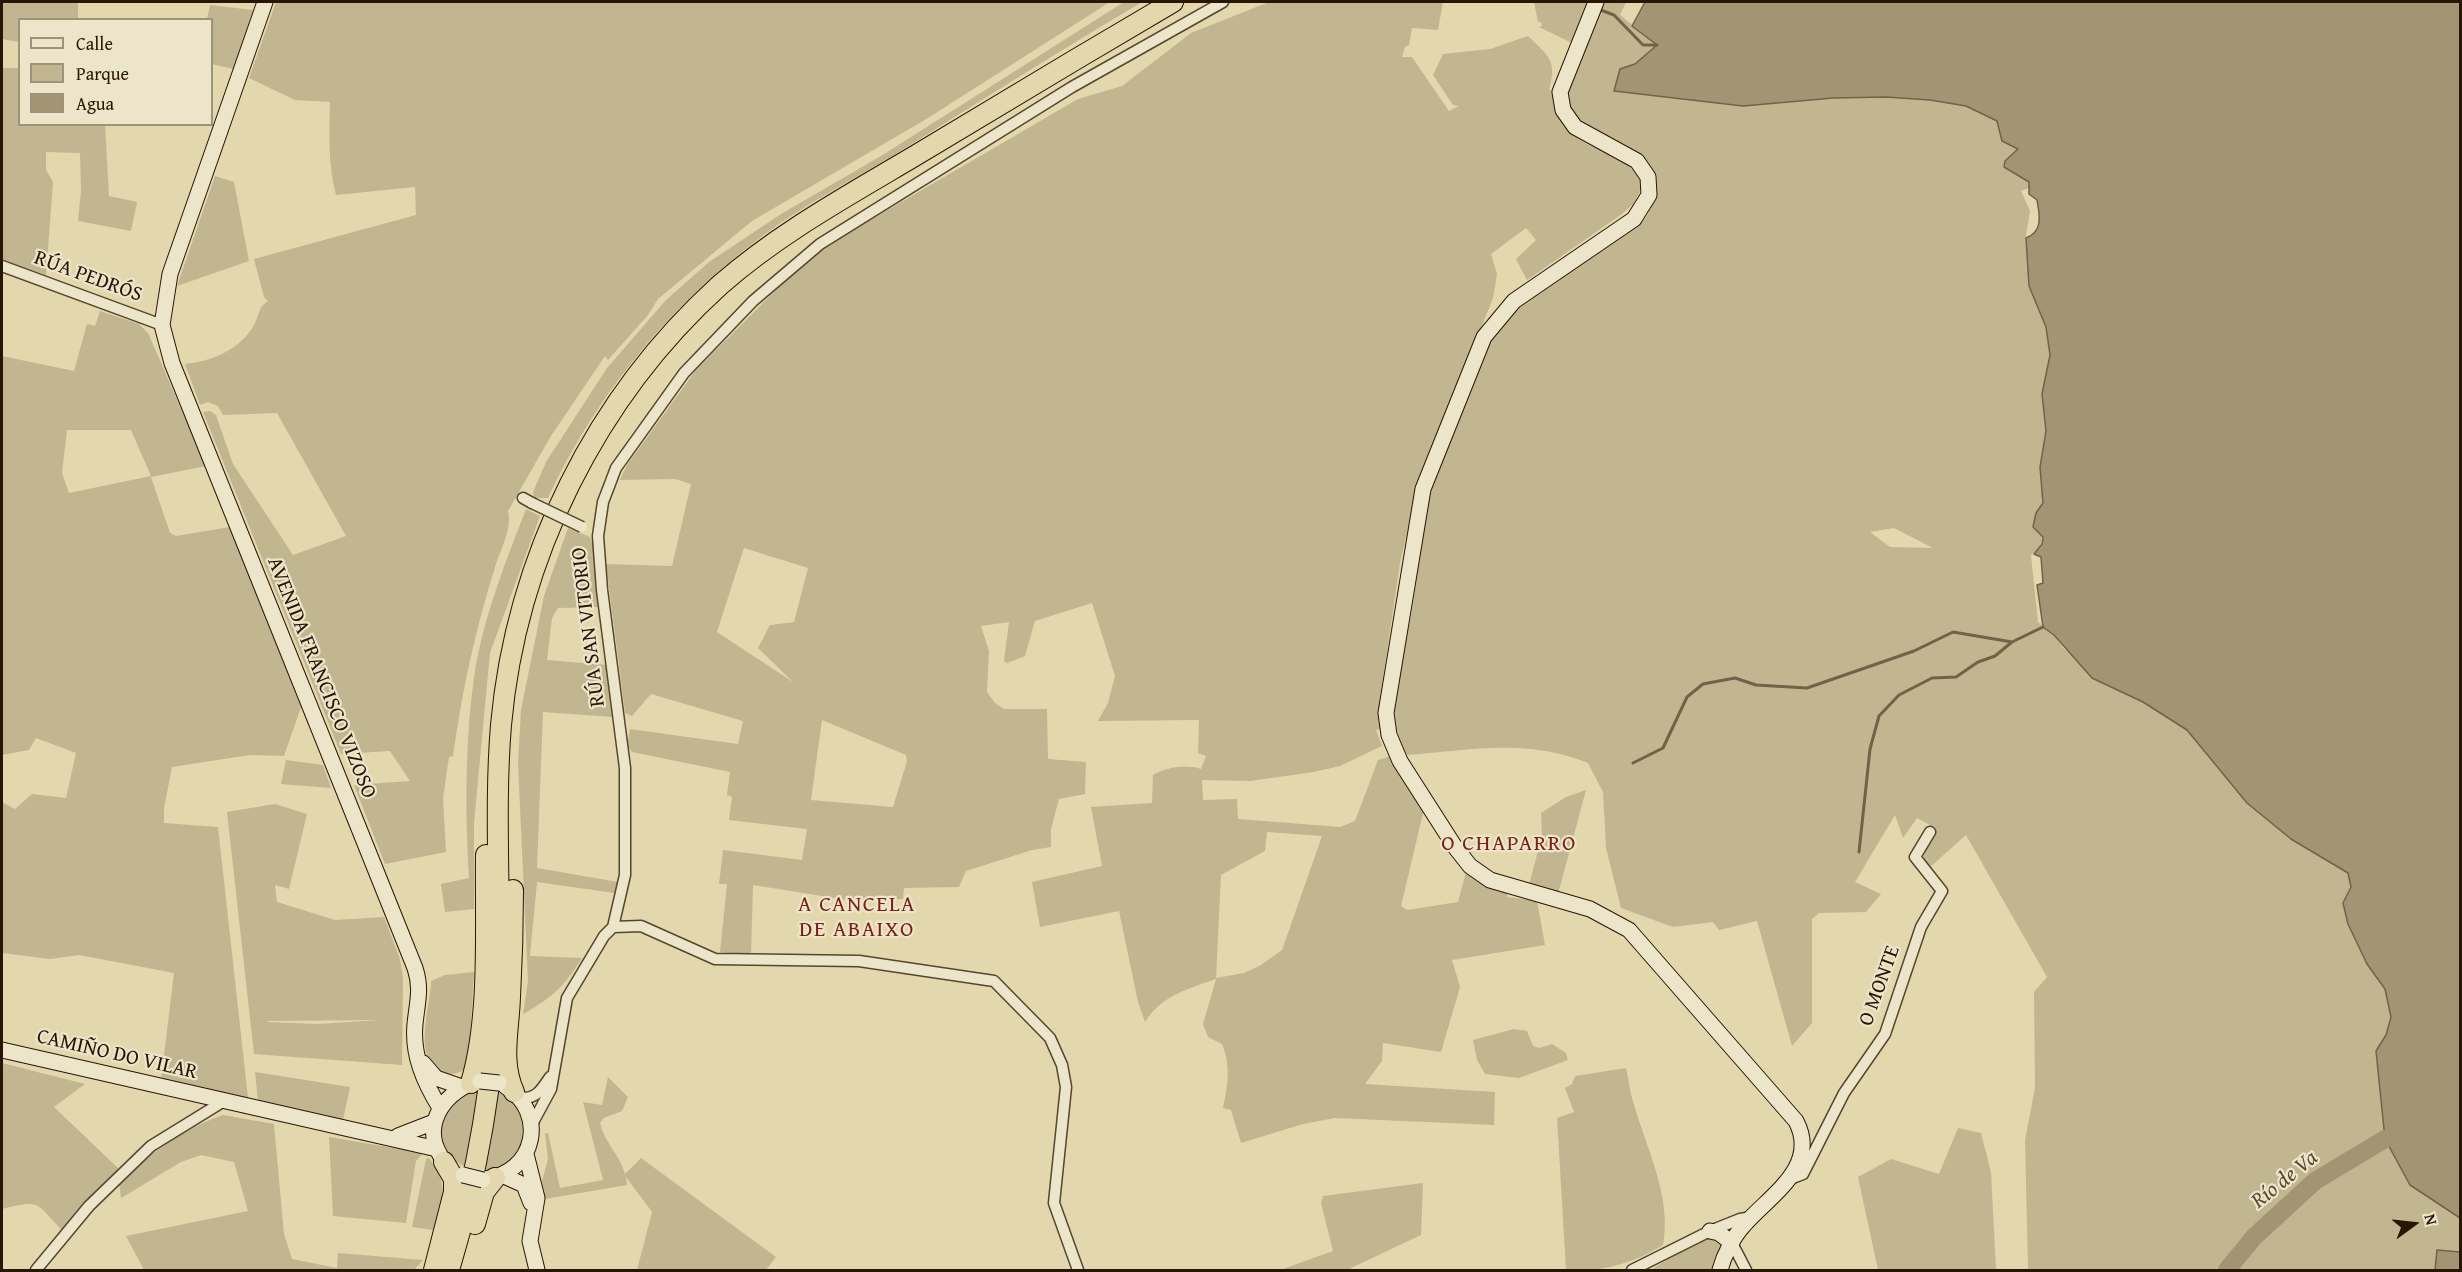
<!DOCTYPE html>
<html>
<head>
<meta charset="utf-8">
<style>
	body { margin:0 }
	#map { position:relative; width:2462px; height:1272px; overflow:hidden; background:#e2d7ad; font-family:"Gentium Book Plus",serif }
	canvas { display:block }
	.frame { position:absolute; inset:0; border:3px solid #281504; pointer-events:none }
	.legend { position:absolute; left:18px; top:18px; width:195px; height:108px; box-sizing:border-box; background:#ece5ca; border:2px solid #9e927b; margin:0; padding:8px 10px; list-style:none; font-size:18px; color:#281504 }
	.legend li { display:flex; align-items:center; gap:12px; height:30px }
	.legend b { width:30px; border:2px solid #9e927b }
	.north { position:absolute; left:2384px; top:1194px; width:60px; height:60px; -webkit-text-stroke:4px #ece5ca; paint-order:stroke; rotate:75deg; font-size:16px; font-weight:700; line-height:24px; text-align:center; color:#281504 }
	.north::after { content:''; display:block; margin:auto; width:21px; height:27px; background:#281504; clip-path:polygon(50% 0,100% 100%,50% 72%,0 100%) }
</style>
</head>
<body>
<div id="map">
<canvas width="2462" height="1272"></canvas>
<div class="frame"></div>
<ul class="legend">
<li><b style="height:8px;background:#ece5ca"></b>Calle</li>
<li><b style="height:16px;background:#c2b690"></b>Parque</li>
<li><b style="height:16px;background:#a39574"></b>Agua</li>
</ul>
<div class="north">N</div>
</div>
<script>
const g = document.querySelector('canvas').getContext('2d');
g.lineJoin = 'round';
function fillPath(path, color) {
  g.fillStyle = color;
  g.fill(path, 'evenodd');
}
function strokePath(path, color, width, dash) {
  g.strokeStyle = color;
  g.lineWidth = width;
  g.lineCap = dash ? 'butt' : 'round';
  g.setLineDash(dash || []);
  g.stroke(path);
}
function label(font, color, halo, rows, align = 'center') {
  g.font = font + ' "Gentium Book Plus",serif';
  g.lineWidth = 4.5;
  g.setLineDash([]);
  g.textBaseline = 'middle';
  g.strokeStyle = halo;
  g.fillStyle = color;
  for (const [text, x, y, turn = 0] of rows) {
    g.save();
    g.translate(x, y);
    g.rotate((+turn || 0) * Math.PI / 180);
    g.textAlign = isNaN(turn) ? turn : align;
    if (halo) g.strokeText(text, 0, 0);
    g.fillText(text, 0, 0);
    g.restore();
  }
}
fillPath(new Path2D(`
	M2 2H78V19L20 20 19 42 2 39Z
	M276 2H1110L928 118 752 221 658 299 648 315 608 360 605 356 551 436 508 511C512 529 502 546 496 564 476 627 462 690 453 756L449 757 443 798 446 852 385 864 354 785 410 781 390 751 341 754 203 412 210 411 216 415 233 464 293 555 346 536 277 413 223 415 218 406 208 402 200 405 185 364C212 361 240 350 254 325 259 316 258 307 268 301L264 297 254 259 416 215 415 187 336 195C328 164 329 134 330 102L295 100 249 78Z
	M1124 2H1142C1063 49 985 98 907 147 865 173 820 196 779 224 679 294 599 388 548 498H534L533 492 546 462 607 368 666 300 709 262 781 214 881 156Z
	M1269 2H1443L1438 30 1412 28 1409 45 1405 47 1402 57H1412L1449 111 1459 106 1453 105 1433 75 1443 54 1490 49 1528 36C1548 56 1558 60 1549 90L1557 91C1554 160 1626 138 1643 186L1633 204 1622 214 1527 280 1516 259 1536 240 1526 228 1491 254 1497 274 1493 298 1417 489 1400 563 1379 705 1382 728 1376 730 1382 746 1340 766 1314 772 1250 781 1202 780 1203 800 1237 799 1238 819 1340 827 1355 821 1378 760 1391 756 1424 809 1401 906 1407 910 1458 902 1466 872 1507 891V897L1537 901 1545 945 1452 960 1460 987 1441 1052 1383 1043 1382 1061 1365 1084 1495 1092 1494 1125 1335 1118 1303 1124 1241 1143 1231 1110 1223 1108C1228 1085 1231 1066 1222 1044L1208 1037 1203 1024 1216 979C1188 989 1162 995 1145 1022L1138 1002 1119 911 1040 927 1032 882 1102 866 1091 807 1152 803 1153 775C1168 767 1185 764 1201 769L1206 756 1198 753 1199 720 1098 721 1108 703 1115 676 1092 603 1035 621 1025 656 1007 663 1004 661 1009 622 981 626 989 651 987 692 995 703 1004 709H1047L1048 759 1086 762 1085 794 1059 799 1051 829V847L1032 850 966 871 959 887 904 888 903 899 847 900 753 885 751 955 720 952 727 884H719L723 850 802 860 807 829 729 820 732 797 727 795 730 772 632 752 627 745 630 729 738 744 743 721 651 694 632 716 625 713 606 564 672 566 691 484 675 479 620 480 627 465 696 370 812 254 1078 99 1122 86 1191 33ZM744 548 808 568 794 622 770 625 758 648 793 682 717 632ZM822 720 906 755 907 761 893 807 811 800ZM1267 832 1322 836 1282 950 1261 965 1244 973 1216 978 1221 875 1265 851Z
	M1534 2H1591L1572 43 1539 27 1542 26 1541 22H1538Z
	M1601 2H1626L1620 15 1632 25 1645 2 1966 106 1997 121 2002 141 2018 149 2005 161 2004 167 2029 182 2031 187 2021 191 2030 211 2026 235 2029 286 2046 327 2050 355 2042 394 2046 431 2040 467 2043 504 2036 513C2041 530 2048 543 2031 555L2038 622 2054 635 2064 649 2187 730 2247 803 2348 873 2351 886 2343 903 2367 964 2385 989 2391 1017 2386 1035 2376 1051 2385 1139 2410 1185 2460 1218V1270H2028L2025 1140 2035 1088 2034 992 2047 977 1966 835 1929 868 1923 859 1934 827 1917 818 1903 838 1895 815 1855 882 1881 894 1866 912 1819 913 1812 919V1023L1792 1046 1757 921 1719 930 1713 922 1673 927 1621 908 1606 848 1603 792 1588 763C1526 738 1472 750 1407 755 1381 711 1404 656 1412 610 1418 573 1420 535 1429 498 1437 465 1452 432 1464 400 1474 375 1483 349 1499 327 1521 297 1586 260 1618 237 1626 231 1642 224 1647 216 1691 139 1569 148 1567 95 1566 76 1593 22 1601 2ZM1894 528 1933 548 1890 547 1870 532Z
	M210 5 253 10 233 69 212 64V20L207 19Z
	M2 68H19L20 124 105 125 109 196 137 202 131 231 78 221 81 191 80 153 46 152V170L53 182 46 275 2 260Z
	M215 176 234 182 249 261 177 286Z
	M100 311 139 324 148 333 206 466 151 477 170 533 176 536 230 527 301 707 284 756 250 755 172 767 164 808V823L218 827 248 1098 161 1080 174 973 79 955 50 959 2 953V802L15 809 32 794 66 798 76 753 36 738 29 750 2 755V356L74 371 87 324 95 326ZM67 430H131L151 476 69 493 62 473Z
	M526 509 540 516 490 653 474 823V909L445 912 441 884 469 878C465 813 465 735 475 671 484 616 506 561 526 509Z
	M568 528 590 537 594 549 600 607 558 608 552 618 547 660 608 665 613 717 543 712 537 868 618 882 614 893 537 882 530 956 582 958C564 987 553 997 523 1014L528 981 518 763 521 710 544 596Z
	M286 760 323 765 331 788 281 784Z
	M1586 790 1558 894 1529 885 1542 836 1541 813 1566 797Z
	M275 804 307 814 289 889 275 885 277 902 335 920 384 917 400 959 403 979 402 1065 254 1054 227 812ZM380 1020 318 1024 267 1022 268 1021Z
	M474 972 469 1056 465 1069C457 1074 451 1076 443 1072 411 1061 431 1005 431 981L445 975Z
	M1514 1029 1527 1031 1533 1046 1539 1048 1552 1044 1566 1053 1568 1060 1519 1078 1485 1074 1477 1060 1473 1040Z
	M2 1063 85 1084 54 1107 119 1169 63 1231C34 1203 44 1199 2 1209Z
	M1626 1068C1629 1080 1630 1093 1634 1105 1647 1149 1672 1198 1663 1245 1632 1264 1603 1272 1566 1270L1557 1118 1574 1112 1565 1088 1572 1084 1575 1076Z
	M255 1072 350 1087 343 1120 258 1101Z
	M608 1077 628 1097 622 1111 604 1118 600 1123C604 1142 620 1155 625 1174L641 1158 776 1257 766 1270H637L652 1212 626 1177 627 1185 545 1199 542 1181 548 1159 545 1133H548L560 1188 603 1180 583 1102 602 1105Z
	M479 1088 465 1167 449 1157 439 1128 453 1098Z
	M497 1091C537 1105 529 1175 483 1171Z
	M223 1115 274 1124 284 1234 292 1259 337 1268 338 1253 423 1260 414 1270H144L126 1236 248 1211 234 1162 201 1155 181 1162 121 1198 119 1182C152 1153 182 1129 223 1115Z
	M1958 1128 1981 1133 1991 1172 1996 1269 1878 1270 1858 1177 1891 1159 1939 1174Z
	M329 1137 423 1153 416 1161 406 1223 333 1216Z
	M429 1158C450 1187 443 1198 433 1230L412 1227 426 1159Z
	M1423 1183 1421 1235 1351 1268 1352 1270H1280L1333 1251 1321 1203 1323 1196Z
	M1709 1238 1720 1242 1724 1249 1716 1270H1651L1691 1245Z`), '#c2b690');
const water = new Path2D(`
	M1645 2H2460V1218L2410 1185 2385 1139 2376 1051 2386 1035 2391 1017 2385 989 2367 964 2348 924 2343 903 2351 887 2348 873 2291 839 2247 803 2187 730 2143 702 2092 678 2054 635 2043 627 2037 585 2043 583 2041 557 2034 554 2042 544 2043 537 2033 527 2036 513 2043 503 2040 467 2046 431 2042 394 2050 355 2046 327 2029 286 2026 238C2043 231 2040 217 2037 200L2029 194V182L2004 167 2005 161 2018 149 2002 141 1997 121 1966 106 1930 100 1886 97 1833 98 1743 106 1614 91 1620 69 1635 64 1657 45 1632 26Z
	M2437 1250 2460 1252V1270H2435Z`);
fillPath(water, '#a39574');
strokePath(water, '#726247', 1.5);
strokePath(new Path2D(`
	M1598 9 1614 15 1643 45H1657
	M1633 763 1663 748 1687 697 1703 684 1735 678 1756 685 1807 688 1914 651 1953 632 2012 642
	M1859 852 1870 749 1879 716 1899 695 1932 678 1956 677 1978 662 1995 656 2012 642 2043 627`), '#726247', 3);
strokePath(new Path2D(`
	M2227 1270 2254 1237 2315 1181 2385 1139`), '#a39574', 18);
const street = new Path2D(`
	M2 266 162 325
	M523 498 532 503
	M613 927 641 926 715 959 859 961 994 981 1050 1038 1062 1065 1066 1087 1054 1203 1078 1270
	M520 1098C537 1099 541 1090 550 1077
	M531 1126 551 1089 567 998 604 936 613 927 625 875V768L602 590 598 536 603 502 616 468 684 373 753 301 820 244 1072 87 1223 2
	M1790 1179 1803 1174 1844 1093 1885 1034 1921 927 1942 891 1915 857 1930 832
	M1732 1243 1746 1270
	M36 1270 89 1206 151 1146 224 1101
	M1632 1270 1710 1231 1740 1219 1752 1217`);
const secondary = new Path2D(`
	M265 2 170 274 162 325 172 363 415 968C422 989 417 1003 415 1024 412 1055 424 1082 440 1108
	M1596 2 1560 92 1563 110 1575 127 1637 161 1648 177 1649 195 1634 219 1514 301 1484 337 1423 489 1386 713 1389 735 1400 761 1455 847 1470 866 1490 880 1590 909 1629 930 1796 1121C1820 1167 1769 1196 1744 1225 1733 1237 1724 1255 1720 1270
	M2 1050 437 1149
	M423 1063 436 1078 462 1087
	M398 1136 434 1122
	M526 1154 537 1198 530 1241 537 1270
	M440 1155C421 1123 447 1088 480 1081
	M504 1176 524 1185 531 1203
	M485 1179C536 1173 548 1112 505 1086
	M1710 1231 1719 1233 1732 1243`);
const highway = new Path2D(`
	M513 890C513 926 512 961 510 997 509 1030 500 1061 514 1092
	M471 1083C491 1016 485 925 486 855
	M475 1224 484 1192 495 1178
	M434 1270 454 1192V1179L444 1162
	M449 1270C477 1177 494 1078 498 980 501 895 494 809 501 725 516 558 596 397 720 285 778 234 847 196 913 157 999 105 1086 53 1173 2`);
strokePath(street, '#56462e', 13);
strokePath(secondary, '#281504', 17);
strokePath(highway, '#281504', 22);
strokePath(street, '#ece5ca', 10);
strokePath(secondary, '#ece5ca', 15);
strokePath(highway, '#e2d7ad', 20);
const streetBridge = new Path2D(`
	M532 503 582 527`);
const secondaryBridge = new Path2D(`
	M480 1081 499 1083
	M463 1175 483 1180`);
strokePath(streetBridge, '#56462e', 13, []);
strokePath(secondaryBridge, '#281504', 17, []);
strokePath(streetBridge, '#ece5ca', 10);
strokePath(secondaryBridge, '#ece5ca', 15);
label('21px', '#281504', '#ece5ca', [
	["RÚA PEDRÓS",88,277,20],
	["RÚA SAN VITORIO",589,627,-97],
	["AVENIDA FRANCISCO VIZOSO",321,678,68],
	["O MONTE",1880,986,-70],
	["CAMIÑO DO VILAR",117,1055,13]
]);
g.letterSpacing = '1.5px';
label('22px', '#7a1f14', '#ece5ca', [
	["O CHAPARRO",1509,844],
	["A CANCELA",857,905],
	["DE ABAIXO",857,930]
]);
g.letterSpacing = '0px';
label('italic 22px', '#594831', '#ece5ca', [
	["Río de Va",2285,1180,-39]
]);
</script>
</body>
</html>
